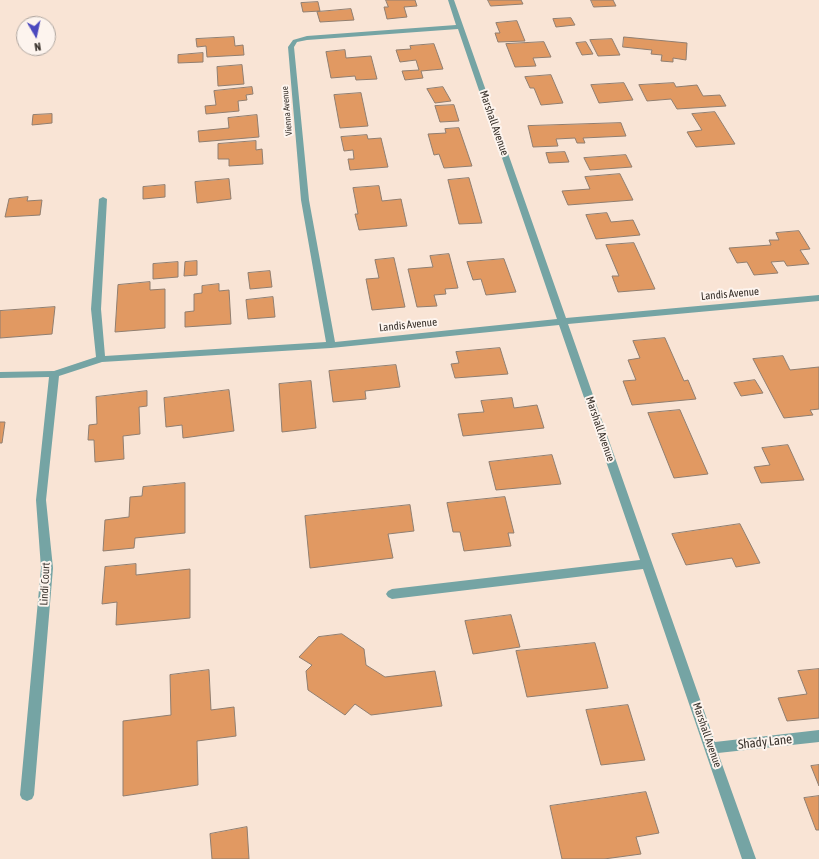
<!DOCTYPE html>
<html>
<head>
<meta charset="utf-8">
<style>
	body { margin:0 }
	#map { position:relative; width:819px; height:859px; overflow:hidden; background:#f9e4d5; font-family:"Asap Condensed",sans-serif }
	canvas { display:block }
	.north { position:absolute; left:16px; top:16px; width:40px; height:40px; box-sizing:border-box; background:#fdf4ee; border:1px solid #afa6a0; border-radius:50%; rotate:171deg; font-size:11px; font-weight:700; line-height:16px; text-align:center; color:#39322c }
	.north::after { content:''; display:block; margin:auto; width:14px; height:18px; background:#4b48be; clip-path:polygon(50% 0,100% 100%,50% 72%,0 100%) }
</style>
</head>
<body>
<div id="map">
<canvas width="819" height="859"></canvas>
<div class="north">N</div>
</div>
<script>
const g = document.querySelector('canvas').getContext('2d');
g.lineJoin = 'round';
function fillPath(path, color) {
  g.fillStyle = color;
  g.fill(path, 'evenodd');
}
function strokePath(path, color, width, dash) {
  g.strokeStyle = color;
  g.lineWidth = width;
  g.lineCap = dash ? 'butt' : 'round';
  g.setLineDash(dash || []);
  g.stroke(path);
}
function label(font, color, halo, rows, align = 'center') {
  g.font = font + ' "Asap Condensed",sans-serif';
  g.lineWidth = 4;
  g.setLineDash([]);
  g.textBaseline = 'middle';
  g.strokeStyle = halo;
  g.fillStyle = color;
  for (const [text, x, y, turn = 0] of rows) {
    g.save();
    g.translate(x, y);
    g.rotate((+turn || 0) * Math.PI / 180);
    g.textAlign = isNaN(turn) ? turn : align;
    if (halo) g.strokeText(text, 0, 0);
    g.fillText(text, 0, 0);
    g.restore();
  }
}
const building = new Path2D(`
	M386 0H415L417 6 404 7 407 17 387 19 384 7H388Z
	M488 0H521L523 4 491 6Z
	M591 0H613L616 6 594 7Z
	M318 2 320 11 303 12 301 3Z
	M351 9 354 20 320 22 317 12Z
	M571 18 575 25 556 27 553 19Z
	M517 21 525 41 498 42 495 33H500L496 23Z
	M234 37 235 46 243 45 244 55 207 57 206 46 197 47 196 39Z
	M624 37 687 43 686 60 673 58V62L661 61 662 55 651 54 652 50 623 47Z
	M612 39 620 55 598 56 590 40Z
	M544 42 551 57 533 58 536 66 515 67 506 44Z
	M586 42 593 54 582 55 576 43Z
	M434 44 443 69 421 71 423 78 405 80 402 71 419 70 416 60 400 62 396 50 411 49 410 46Z
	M345 50 346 58 371 56 377 79 356 80 355 76 331 78 326 52Z
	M203 53V62L178 63V55Z
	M242 65 244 84 218 86 217 67Z
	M551 75 563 103 541 105 534 88H530L525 77Z
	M624 83 633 100 599 103 591 85Z
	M674 83 676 87 697 85 703 96 720 95 726 106 677 109 671 99 647 101 639 85Z
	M252 87 253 94 246 95 247 100 238 101 239 111 206 114 205 106 216 105 214 91Z
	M443 87 451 101 435 103 427 89Z
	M361 93 368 126 340 128 334 95Z
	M454 105 459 121 440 122 435 106Z
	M715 112 735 144 696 147 687 132 702 130 692 114Z
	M52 114V123L32 125 33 115Z
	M257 115 259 137 199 142 198 131 229 128 228 118Z
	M621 123 626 136 583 138 585 143H577L575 138 556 139 558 146 533 147 528 126Z
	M459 128 472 166 444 168 439 154 434 155 428 134 446 133 445 129Z
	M367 135 368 139 381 138 388 167 350 170 348 159H354L353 150 344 151 341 137Z
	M256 141V150L262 149 263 164 229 166V159H218V144Z
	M565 152 569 162 549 163 546 153Z
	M626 155 632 167 590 170 584 158Z
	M620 174 633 200 568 205 562 191 590 189 585 177Z
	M469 178 482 223 459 224 448 180Z
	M229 179 231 199 197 203 195 182Z
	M165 185V197L143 199V187Z
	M379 186 382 201 401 199 407 226 359 230 355 214H358L353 188Z
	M28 197 27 201 42 200 40 215 5 217 9 199Z
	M607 213 611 222 633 220 640 235 596 239 586 215Z
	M799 231 810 249 800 250 809 264 787 266 784 261 771 262 778 273 754 275 747 262 737 263 729 248 771 245 769 240H779L776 233Z
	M634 243 655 289 618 292 612 276H619L606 245Z
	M449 254 458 288 445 289 446 294 434 295 437 306 417 307 408 269 433 267 430 256Z
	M394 258 405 307 372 310 366 279 379 278 375 260Z
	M504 259 516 292 486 295 481 279 473 280 467 262Z
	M197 261V275L184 276 185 262Z
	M178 262V277L153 279V264Z
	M270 271 272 287 250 289 248 273Z
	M150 282V290L165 289V328L115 332 118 285Z
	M219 284V291L229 290 231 324 185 327V312L194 311V294L202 293V286Z
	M273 297 275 317 248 319 246 300Z
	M55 307 52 334 0 338V311Z
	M665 338 684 381 688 380 696 399 632 405 623 381 636 380 628 360 640 358 633 341Z
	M500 348 508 374 455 378 451 364 459 363 456 352Z
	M783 356 790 370 819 367V409L810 410 813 415 784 418 753 359Z
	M396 365 400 387 365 391 366 399 333 402 329 371Z
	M755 380 763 393 741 396 734 383Z
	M311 381 316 428 282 432 279 384Z
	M229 390 234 431 183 438 182 425 166 427 164 398Z
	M147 391V406L139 407 140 434 123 436 124 459 95 462 94 440H88L89 425 97 424 96 397Z
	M512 398 514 408 537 405 544 428 463 436 458 414 484 412 481 401Z
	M680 410 708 474 674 478 648 413Z
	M0 422H5L2 443H0Z
	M788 445 804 480 761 483 754 467 770 465 762 448Z
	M552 455 561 484 496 490 489 462Z
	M185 483V533L135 538 134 548 103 551 105 520 129 517 130 497 142 496 143 487Z
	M505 497 514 533H508L511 546 464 551 460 532H453L447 503Z
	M410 505 414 531 388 534 393 558 310 568 305 516Z
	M740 524 760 563 736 567 732 558 686 565 672 534Z
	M136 564V575L190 569V618L116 625 117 602 102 604 105 567Z
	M511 615 520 647 473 654 465 621Z
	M342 634 364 649 366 665 385 677 435 671 442 706 371 715 355 704 345 715 308 690 306 671 312 665 299 657 318 637Z
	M595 643 608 688 527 697 516 651Z
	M819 669V718L787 721 778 698 807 694 798 671Z
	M209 670 211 710 234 707 236 736 197 741 198 785 123 796V721L171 715 170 675Z
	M628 705 645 760 601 765 586 710Z
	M819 765V786L811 766Z
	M646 792 659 833 636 837 641 854 604 859H562L550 806Z
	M819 796V830H816L804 798Z
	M247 827 249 859H212L210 834Z`);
fillPath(building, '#e19962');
strokePath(building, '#907e70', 1);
fillPath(new Path2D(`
	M448 0H454L566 318 819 295V301L568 324 715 742 819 730V742L718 753 756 859H742L643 569 392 599 388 597 386 594 388 591 392 589 640 560 559 325 331 348 102 362 59 376 46 500 53 568 34 795 32 799 27 801 22 799 20 795 41 568 36 500 49 377 0 378V372L54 371 96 357 91 309 99 199 103 197 107 199 101 309 105 356 326 342 301 200 288 47 293 40 307 36 456 25ZM458 29 557 319 335 342 309 200 294 47 297 42 307 40Z`), '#75a4a4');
label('9px', '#39322c', '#fdf4ee', [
	["Vienna Avenue",287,111,-95]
]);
label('11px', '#39322c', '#fdf4ee', [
	["Marshall Avenue",494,123,71],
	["Landis Avenue",730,294,-5],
	["Landis Avenue",408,325,-6],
	["Marshall Avenue",600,429,71],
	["Lindi Court",45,584,-87],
	["Marshall Avenue",707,735,71]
]);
label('13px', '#39322c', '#fdf4ee', [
	["Shady Lane",765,742,-6]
]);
</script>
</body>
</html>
